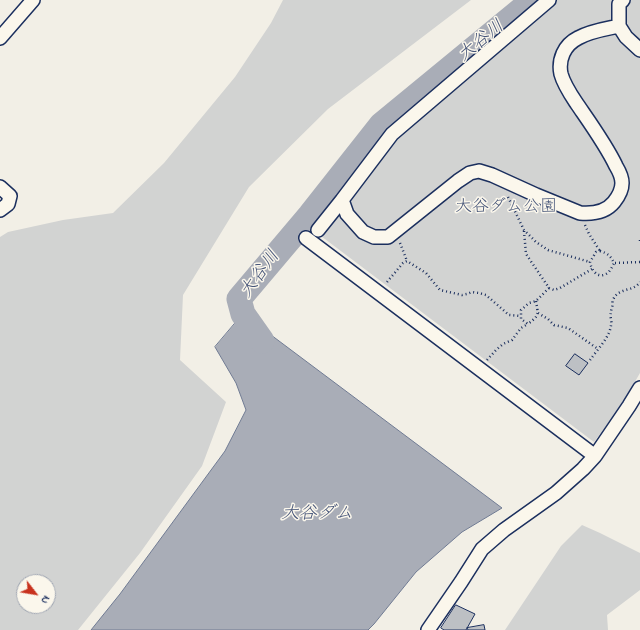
<!DOCTYPE html>
<html>
<head>
<meta charset="utf-8">
<style>
	body { margin:0 }
	#map { position:relative; width:640px; height:630px; overflow:hidden; background:#f2efe6; font-family:"Indie Flower",sans-serif }
	canvas { display:block }
	.north { position:absolute; left:16px; top:574px; width:40px; height:40px; box-sizing:border-box; background:#fbf7ec; border:1px solid #a1a7b3; border-radius:50%; rotate:121deg; font-size:11px; font-weight:700; line-height:16px; text-align:center; color:#1b2f5e }
	.north::after { content:''; display:block; margin:auto; width:14px; height:18px; background:#c8321e; clip-path:polygon(50% 0,100% 100%,50% 72%,0 100%) }
</style>
</head>
<body>
<div id="map">
<canvas width="640" height="630"></canvas>
<div class="north">N</div>
</div>
<script>
const g = document.querySelector('canvas').getContext('2d');
g.lineJoin = 'round';
function fillPath(path, color) {
  g.fillStyle = color;
  g.fill(path, 'evenodd');
}
function strokePath(path, color, width, dash) {
  g.strokeStyle = color;
  g.lineWidth = width;
  g.lineCap = dash ? 'butt' : 'round';
  g.setLineDash(dash || []);
  g.stroke(path);
}
function label(font, color, halo, rows, align = 'center') {
  g.font = font + ' "Indie Flower","Klee One",sans-serif';
  g.lineWidth = 3;
  g.setLineDash([]);
  g.textBaseline = 'middle';
  g.strokeStyle = halo;
  g.fillStyle = color;
  for (const [text, x, y, turn = 0] of rows) {
    g.save();
    g.translate(x, y);
    g.rotate((+turn || 0) * Math.PI / 180);
    g.textAlign = isNaN(turn) ? turn : align;
    if (halo) g.strokeText(text, 0, 0);
    g.fillText(text, 0, 0);
    g.restore();
  }
}
fillPath(new Path2D(`
	M283 0H471L328 109 249 187 183 295 180 360 226 402 202 466 140 553 78 630H0V237L8 232 63 220 113 213 164 163 235 77 271 23ZM24 582H48V606H24Z
	M542 0H640V373L619 409 594 442 313 230 386 134Z
	M582 525 600 533 640 553V590L607 615 608 630H505L561 546Z`), '#d2d3d2');
const water = new Path2D(`
	M243 314 502 508 462 532 416 572 374 624 368 630H91L120 594 225 451 246 410 236 383 215 347Z`);
fillPath(water, '#a9adb7');
strokePath(water, '#707b93', 1);
strokePath(new Path2D(`
	M262 341 243 314 239 299 310 215 381 125 533 0`), '#a9adb7', 25);
const building = new Path2D(`
	M575 354 588 363 579 375 566 366Z
	M456 605 475 614 466 630H444L441 628Z
	M484 625 485 630H468L467 628Z`);
fillPath(building, '#bdc0c4');
strokePath(building, '#1b2f5e', 1);
const minor = new Path2D(`
	M623 0 619 4V26L626 37 640 50
	M0 38 33 0
	M0 187 10 196 8 204 0 210
	M342 200 392 134 549 0
	M318 230 342 200 347 214 363 232 374 237H388L458 181 470 173 479 171 492 175 536 195 580 213C592 214 606 212 614 202 618 197 622 190 622 183 622 177 619 171 616 166 606 145 590 123 577 104 571 95 564 85 561 74 558 60 564 45 578 38 590 31 605 29 619 26
	M306 238 595 456 583 469 556 493 504 530 482 549 461 582 428 630
	M595 456 629 406 640 388`);
strokePath(minor, '#1b2f5e', 16);
strokePath(new Path2D(`
	M508 197 524 230 536 242 548 250 590 262
	M585 225 589 234 600 251
	M524 231 526 254 549 288 554 290 560 288 592 269
	M640 240V244
	M400 243 407 261
	M600 251C607 253 611 256 614 263 612 267 610 272 606 274 597 279 591 269 590 262L596 252Z
	M615 263 640 262
	M387 282 403 263 407 261 426 273 440 290 462 295 467 294 472 292 479 293 486 295 509 315 521 316
	M536 301C538 314 540 315 528 324L521 319V310L529 303 536 301 549 288
	M538 313 548 319 554 325 568 328 598 349
	M487 360 496 350 503 344 512 340 521 328 528 324
	M590 360C597 350 610 337 611 325 612 323 611 321 611 319 610 314 611 311 612 307 613 305 612 302 613 300 618 287 634 292 640 282`), '#1b2f5e', 2.5, [1, 3]);
strokePath(minor, '#fbf7ec', 13);
label('17px', '#49587b', '#fbf7ec', [
	["大谷ダム公園",506,208]
]);
label('italic 18px', '#465579', '#fbf7ec', [
	["大谷川",482,42,-39],
	["大谷川",261,275,-54],
	["大谷ダム",317,515]
]);
</script>
</body>
</html>
